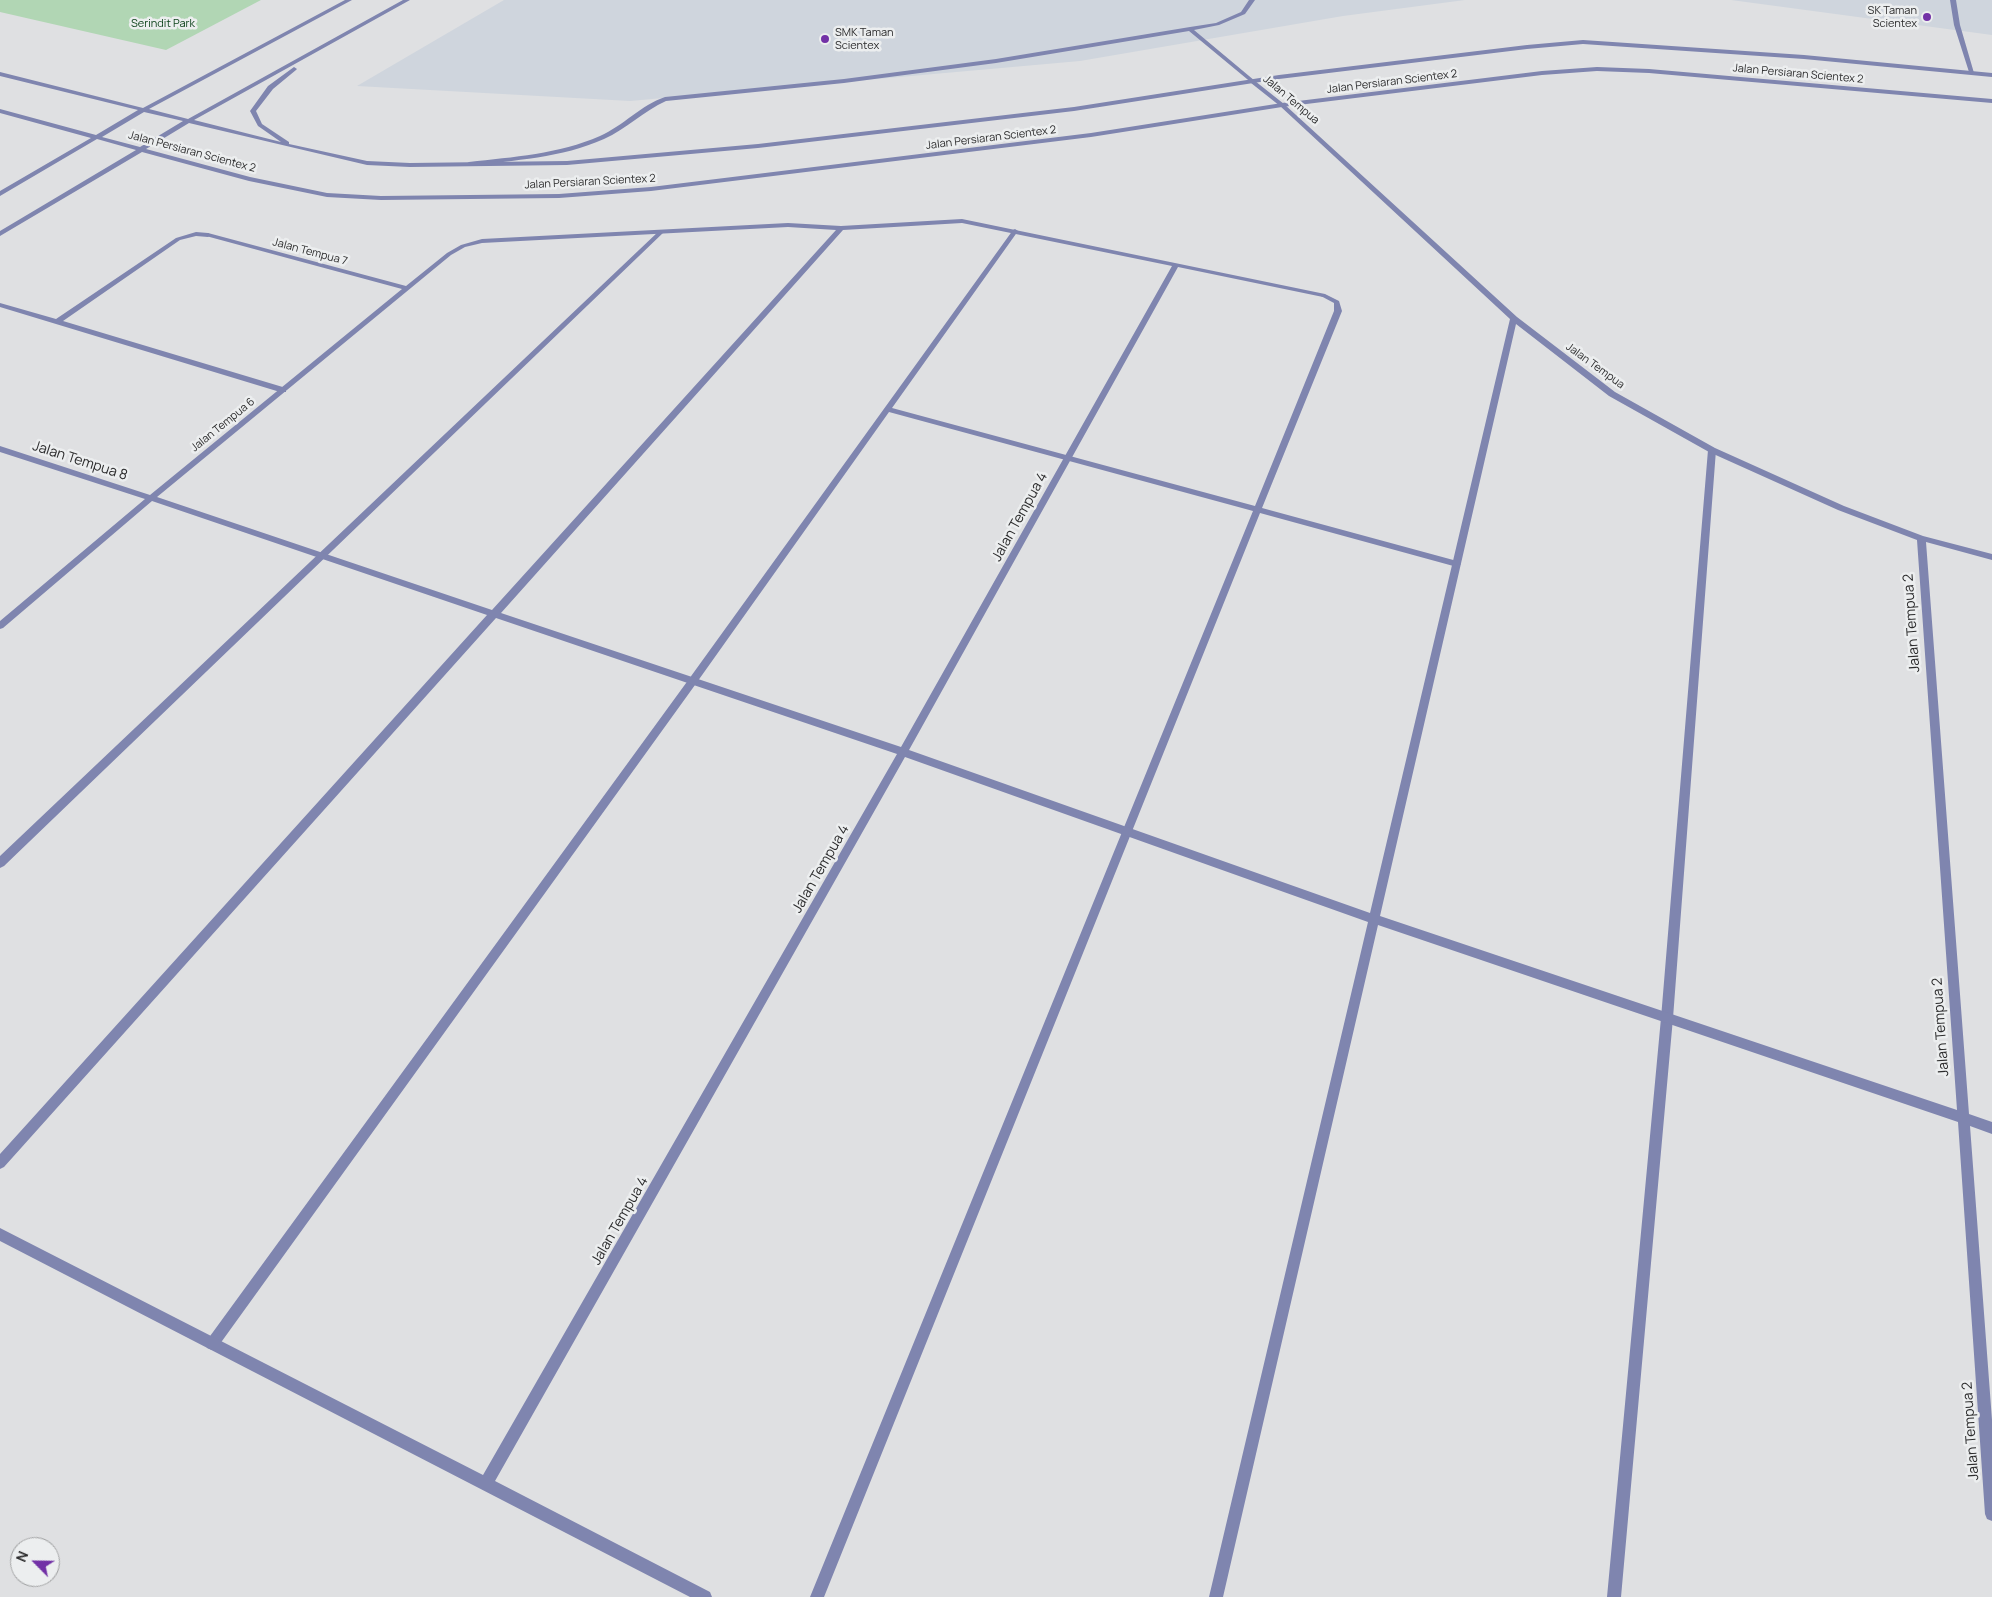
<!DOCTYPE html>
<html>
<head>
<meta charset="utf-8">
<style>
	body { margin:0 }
	#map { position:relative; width:1992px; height:1597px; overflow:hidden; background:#dfe0e2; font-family:Manrope,sans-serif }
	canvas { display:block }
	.north { position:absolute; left:10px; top:1537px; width:50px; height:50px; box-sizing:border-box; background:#eceeef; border:1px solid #9fa0a1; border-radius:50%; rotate:293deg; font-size:14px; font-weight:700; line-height:20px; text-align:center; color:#2c2c2d }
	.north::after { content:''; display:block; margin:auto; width:18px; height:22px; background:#7231a6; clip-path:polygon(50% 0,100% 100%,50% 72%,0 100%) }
</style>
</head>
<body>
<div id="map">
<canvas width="1992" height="1597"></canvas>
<div class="north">N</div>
</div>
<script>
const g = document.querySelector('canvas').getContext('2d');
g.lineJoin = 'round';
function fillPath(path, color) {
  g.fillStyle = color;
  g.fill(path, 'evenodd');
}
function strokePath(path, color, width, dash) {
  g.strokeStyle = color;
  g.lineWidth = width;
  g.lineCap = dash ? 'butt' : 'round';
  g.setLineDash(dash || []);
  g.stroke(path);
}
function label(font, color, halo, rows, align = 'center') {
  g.font = font + ' Manrope,sans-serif';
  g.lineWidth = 5;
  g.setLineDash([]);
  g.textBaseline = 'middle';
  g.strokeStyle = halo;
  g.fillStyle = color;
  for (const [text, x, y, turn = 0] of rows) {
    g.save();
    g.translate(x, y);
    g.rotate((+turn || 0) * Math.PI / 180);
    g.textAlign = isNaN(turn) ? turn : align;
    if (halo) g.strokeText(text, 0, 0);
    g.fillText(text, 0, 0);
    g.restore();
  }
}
fillPath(new Path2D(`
	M504 0H1465L1343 16 1080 61 630 101 357 86Z
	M1731 0H1992V35Z`), '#cfd5dd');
fillPath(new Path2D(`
	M0 0H261L166 50 0 12Z`), '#b1d6b4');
fillPath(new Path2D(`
	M1249 0H1255L1245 14 1219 25 1194 30 1255 81V83L1253 84 1189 31 996 63 844 83 666 101C644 111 626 129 604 139 562 158 514 160 469 166L466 164 469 162C513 157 559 154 600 136 623 126 641 105 665 97L844 79 996 59 1190 27 1216 23 1241 12Z
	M1950 0H1956L1960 25 1974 73 1969 72 1954 25Z
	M1015 229 1018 231 892 408 1255 506 1334 311V303L1319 295 1325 294 1339 301 1342 311 1262 508 1457 561 1461 564 1457 567 1260 513 824 1597H810L1253 511 889 412 695 685 217 1348 212 1350 207 1348 205 1343 689 679 1013 230Z
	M659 231 664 232 4 866 0 868V856Z
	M196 232 208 233 211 235 208 237 196 236 180 240 63 321 286 388V392H280L0 307V303L56 319 176 238Z
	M1712 447 1716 450 1673 1018 1621 1597H1607L1661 1018 1708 450Z`), '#7f85af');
fillPath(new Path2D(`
	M1251 81H1255L1284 104 1517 317 1615 392 1715 448 1844 506 1923 536 1992 554V560L1926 542 1969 1114 1992 1122V1134L1970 1126 1992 1420V1521L1987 1519 1985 1514 1958 1122 1378 925 1223 1597H1209L1368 922 905 757 495 1481 710 1592 712 1597H690L0 1241V1228L483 1475 897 754 496 618 4 1167 0 1169V1154L487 615 152 501 3 628 0 629V621L145 499 0 452V446L150 495 402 289 206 236 205 235 208 233 406 286 447 253 461 245 482 239 788 223 841 226 962 219 1325 294V296L1323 297 1178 267 909 750 1370 913 1510 319 1280 106 1251 83ZM962 223 1172 266 901 747 501 613 843 230ZM788 227 836 230 492 610 157 497 451 255 465 247 482 243ZM1516 324 1609 396 1709 452 1838 510 1917 540 1957 1110 1380 916Z`), '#7f85af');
fillPath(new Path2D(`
	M345 0H352L149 109 188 119 403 0H410L194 120 281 142 258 126 250 111 268 86 294 67 297 69 296 70 273 89 256 111 262 124 289 142V144L367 161 410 163 567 161 758 144 1074 107 1279 75 1527 45 1583 40 1804 55 1992 73V77L1804 59 1583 44 1527 49 1279 79 1074 111 758 148 567 165 410 167 367 165 189 123 146 149 250 177 327 193 381 196 559 194 651 187 1091 133 1282 103 1542 71 1597 67 1649 69 1992 99V103L1649 73 1597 71 1542 75 1282 107 1091 137 651 191 559 198 381 200 327 197 249 181 142 152 0 236V231L136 150 97 139 0 196V191L91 138 0 113V109L96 135 138 110 0 76V72L143 108ZM144 112 183 121 140 147 102 137Z`), '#7f85af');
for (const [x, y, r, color] of [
	[1927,17,5,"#7231a6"],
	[825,39,5,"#7231a6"]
]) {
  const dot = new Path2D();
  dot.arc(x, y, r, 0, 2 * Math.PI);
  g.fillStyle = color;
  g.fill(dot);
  strokePath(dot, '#eceeef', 2);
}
label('11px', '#2c2c2d', '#eceeef', [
	["SK Taman",1917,11],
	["Scientex",1917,24],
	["SMK Taman",835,33,"left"],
	["Scientex",835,46,"left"]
], 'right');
label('11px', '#073e15', '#eceeef', [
	["Serindit Park",163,24]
]);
label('11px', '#2c2c2d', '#eceeef', [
	["Jalan Persiaran Scientex 2",1798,74,5],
	["Jalan Persiaran Scientex 2",1392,82,-7],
	["Jalan Tempua",1291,100,40],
	["Jalan Persiaran Scientex 2",991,138,-7],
	["Jalan Persiaran Scientex 2",192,152,15],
	["Jalan Persiaran Scientex 2",590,182,-3],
	["Jalan Tempua 7",310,252,15],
	["Jalan Tempua",1595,366,36],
	["Jalan Tempua 6",223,425,-39]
]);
label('14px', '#2c2c2d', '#eceeef', [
	["Jalan Tempua 8",80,461,18],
	["Jalan Tempua 4",1020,517,-61],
	["Jalan Tempua 2",1912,623,-94],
	["Jalan Tempua 4",821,869,-60],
	["Jalan Tempua 2",1941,1027,-94],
	["Jalan Tempua 4",620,1221,-60],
	["Jalan Tempua 2",1971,1431,-94]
]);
</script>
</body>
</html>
